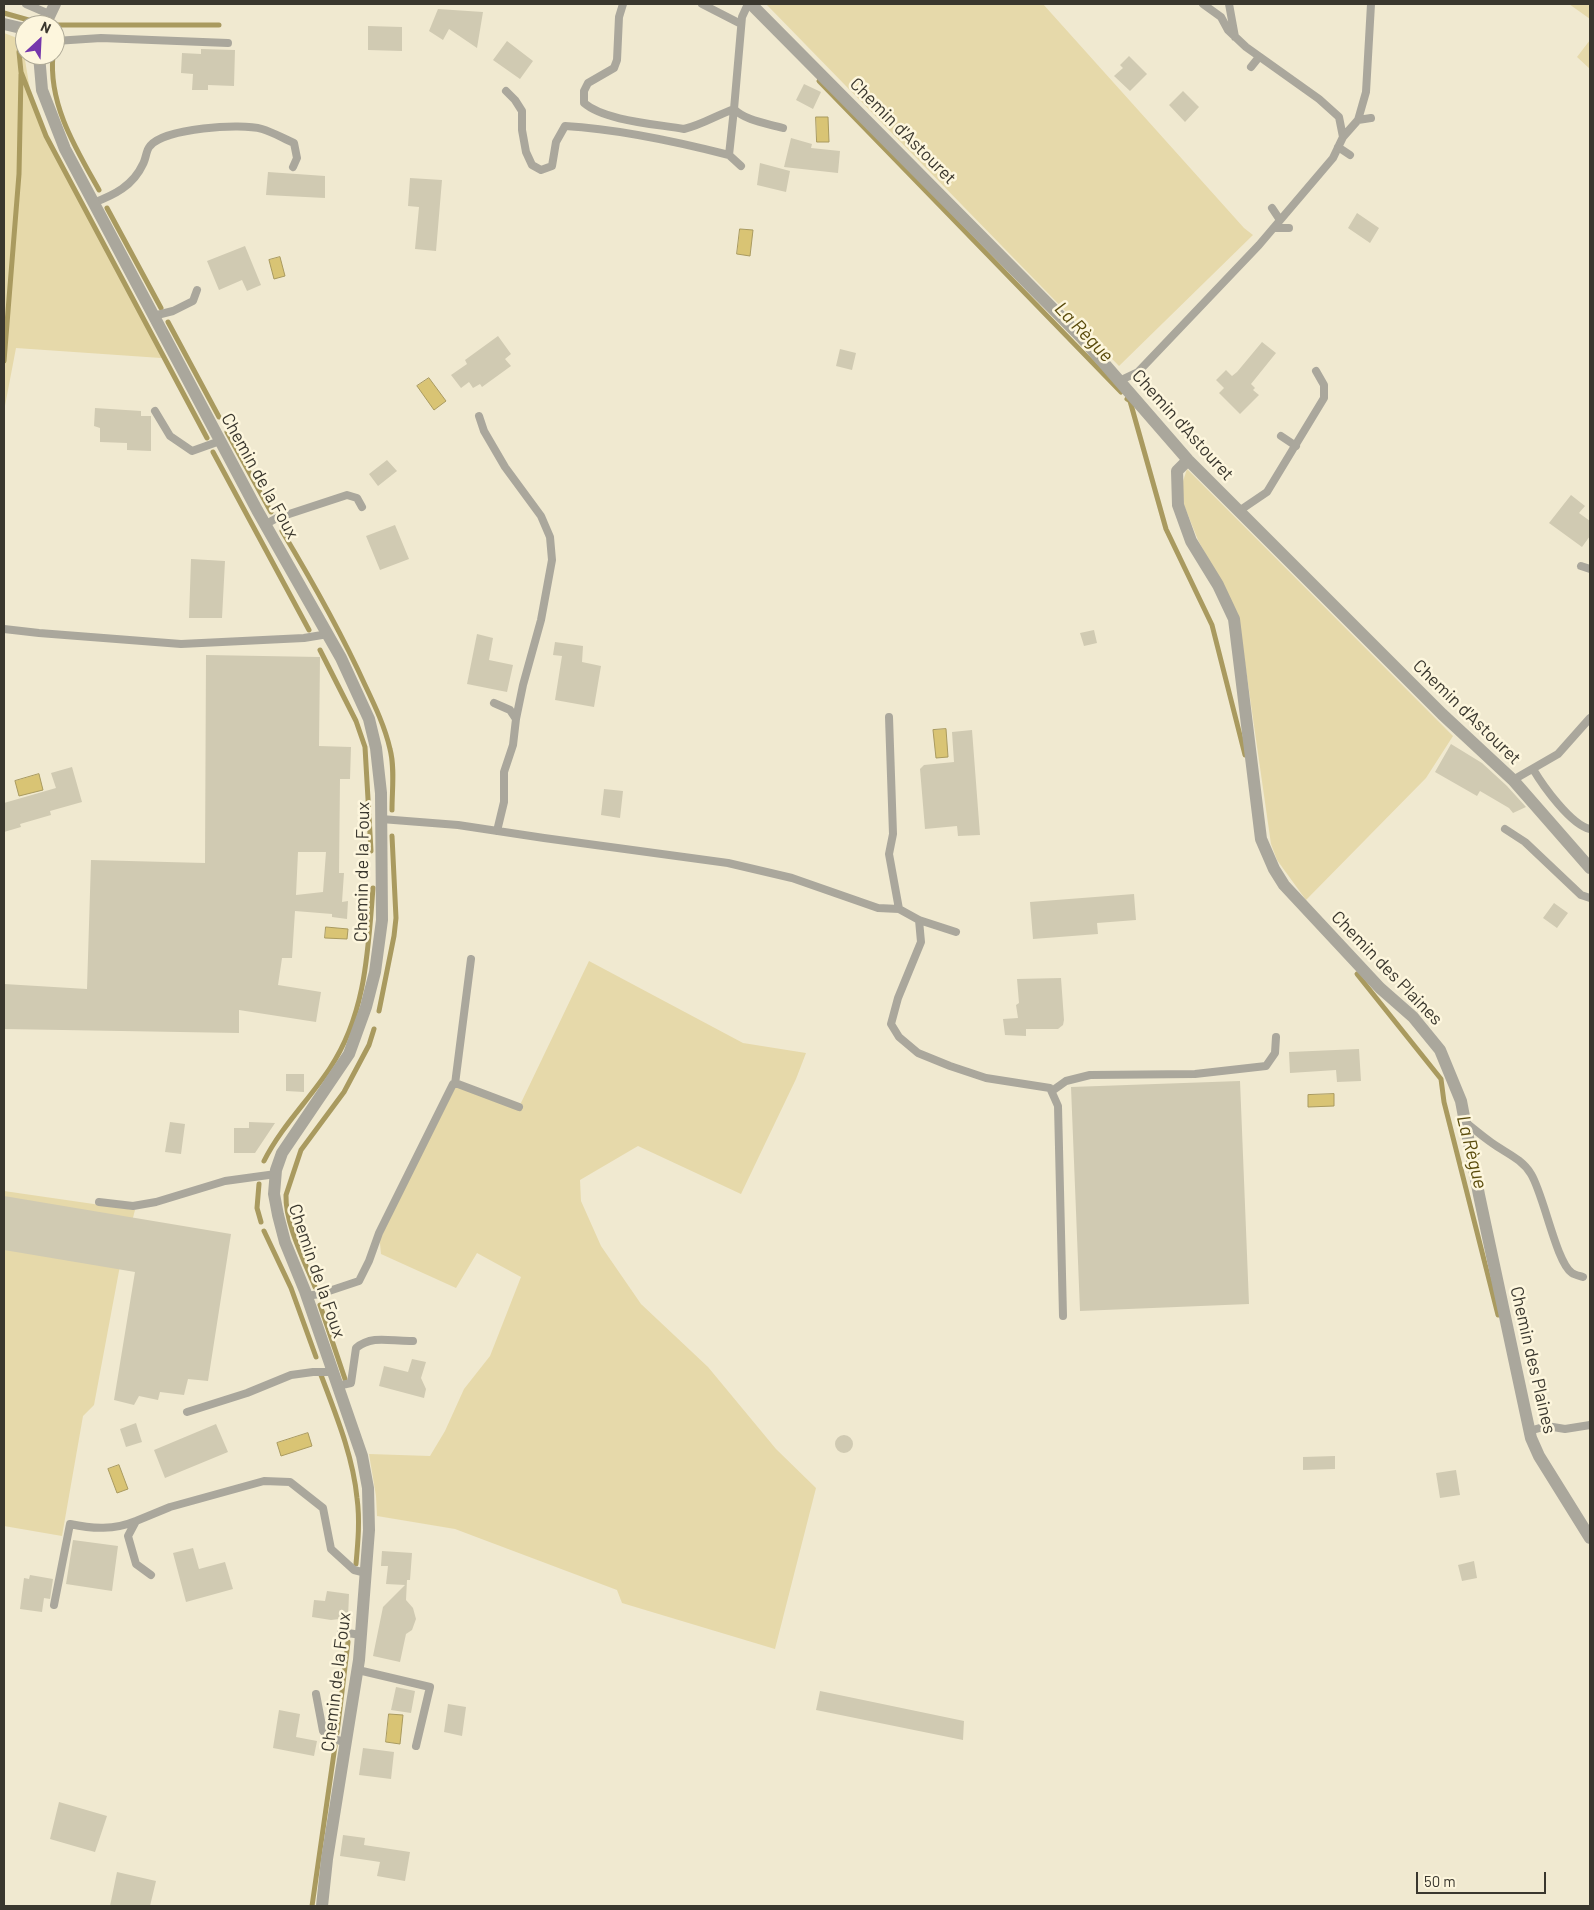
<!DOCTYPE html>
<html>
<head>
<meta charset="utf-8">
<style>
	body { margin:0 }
	#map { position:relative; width:1594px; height:1910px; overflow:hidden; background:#f0e9d0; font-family:Barlow,sans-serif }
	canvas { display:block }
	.frame { position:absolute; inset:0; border:5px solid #3a372e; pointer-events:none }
	.north { position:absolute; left:15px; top:15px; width:50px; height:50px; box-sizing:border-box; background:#fdf6dd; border:1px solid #afaa97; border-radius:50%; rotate:25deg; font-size:14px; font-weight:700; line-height:20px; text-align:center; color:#3a372e }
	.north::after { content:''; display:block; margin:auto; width:18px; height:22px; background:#7537ac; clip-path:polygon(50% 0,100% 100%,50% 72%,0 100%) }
	.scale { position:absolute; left:1416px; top:1872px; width:130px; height:22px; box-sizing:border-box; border:2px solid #3a372e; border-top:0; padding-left:6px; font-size:15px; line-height:18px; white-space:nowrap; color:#3a372e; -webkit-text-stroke:4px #fdf6dd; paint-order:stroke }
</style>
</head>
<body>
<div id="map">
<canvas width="1594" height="1910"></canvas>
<div class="frame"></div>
<div class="north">N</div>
<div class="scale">50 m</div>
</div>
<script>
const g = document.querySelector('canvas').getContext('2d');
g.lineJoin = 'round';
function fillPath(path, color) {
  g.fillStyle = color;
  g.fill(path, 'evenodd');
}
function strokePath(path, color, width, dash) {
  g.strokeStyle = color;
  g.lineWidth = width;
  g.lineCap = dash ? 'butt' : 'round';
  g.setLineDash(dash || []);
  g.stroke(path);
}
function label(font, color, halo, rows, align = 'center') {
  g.font = font + ' Barlow,sans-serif';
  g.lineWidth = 5;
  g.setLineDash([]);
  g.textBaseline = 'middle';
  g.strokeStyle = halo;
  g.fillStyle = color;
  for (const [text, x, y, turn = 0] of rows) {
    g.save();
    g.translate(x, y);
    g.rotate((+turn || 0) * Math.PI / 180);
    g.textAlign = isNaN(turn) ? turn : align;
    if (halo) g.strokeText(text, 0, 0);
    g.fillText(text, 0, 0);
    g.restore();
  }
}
fillPath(new Path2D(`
	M766 4H1043L1244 228 1253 235 1119 366Z
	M1569 4H1590V19Z
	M4 33 25 41V60L30 90 50 142 164 356 161 358 16 348 4 411Z
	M1590 40V69L1577 57Z
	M1187 469 1453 736 1426 778 1306 900 1277 860 1271 844 1238 614 1198 540 1184 505 1182 484Z
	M589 961 743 1043 806 1053 796 1079 741 1194 638 1146 580 1180 581 1201 601 1246 641 1304 708 1367 776 1449 816 1488 775 1649 622 1603 617 1590 455 1529 377 1516 376 1496 369 1454 430 1456 445 1431 464 1389 490 1356 521 1277 477 1253 456 1288 381 1254 379 1233 453 1084 519 1107Z
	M4 1191 135 1210 119 1271 94 1405 83 1416 62 1536 4 1526Z`), '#e6d9aa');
const water = new Path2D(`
	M816 117H828L829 142H817Z
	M740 229 753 230 750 256 737 254Z
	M280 257 285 276 274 279 269 260Z
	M429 378 446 401 434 410 417 386Z
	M946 729 948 757 936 758 933 730Z
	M39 774 43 790 19 796 15 781Z
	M326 927 348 929 347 939 325 938Z
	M1334 1094V1106L1308 1107V1095Z
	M308 1433 312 1446 281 1456 277 1443Z
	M119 1465 128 1489 117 1493 108 1469Z
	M389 1714 403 1715 400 1744 386 1742Z`);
fillPath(water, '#d9c474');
strokePath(water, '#a99a5f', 1);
strokePath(new Path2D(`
	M4 13 39 23
	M57 25H219
	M23 36 19 52 21 72 46 136 207 438
	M53 55C48 104 76 149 99 190
	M819 81 1121 392
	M107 208 161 308
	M168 322 219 417
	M4 361 19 174 21 74
	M1127 399 1130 401 1166 529 1212 625 1245 755
	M227 432 271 512
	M213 452 309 630
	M282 531C312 581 341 632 365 685 375 706 385 727 390 749 395 768 392 790 392 810
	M320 650 356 721 365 747 371 851
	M1357 974 1441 1079 1444 1102 1498 1315
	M379 1011 394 936 396 918 392 836
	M264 1161C281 1127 309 1100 330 1068 366 1014 368 950 373 888
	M259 1184 257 1208 261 1222
	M264 1231 291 1288 316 1357
	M315 1287C304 1260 285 1223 286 1195L301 1150 344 1092 369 1045 374 1029
	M320 1305 345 1379
	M321 1375C336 1415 353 1456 357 1498 360 1520 358 1542 356 1564
	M337 1733 348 1642
	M312 1906 335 1746`), '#a99a5f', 5);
fillPath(new Path2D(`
	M438 9 483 12 477 48 449 29 443 40 429 31Z
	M368 26 402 27V51L368 50Z
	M507 41 533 61 520 79 493 60Z
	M201 49 235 50 234 86 208 85V90H192L193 74 181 73 182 53 201 54Z
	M1129 56 1147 74 1130 91 1114 76 1123 68 1120 65Z
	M804 84 821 92 813 109 796 100Z
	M1183 91 1199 107 1185 122 1169 105Z
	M791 138 812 144 811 148 840 151 838 173 784 167Z
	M760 163 790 171 786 192 757 185Z
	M268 172 325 176V198L266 195Z
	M410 178 442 180 436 251 415 249 419 207 408 206Z
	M1357 213 1379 228 1370 243 1348 228Z
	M245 246 261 285 247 291 242 280 219 290 207 261Z
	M498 336 511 354 505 359 511 366 482 387 480 384 473 388 469 382 461 388 451 375 467 364 465 360Z
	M1262 342 1276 353 1251 384 1255 388 1253 390 1259 395 1240 414 1219 393 1224 388 1216 380 1226 370 1232 376 1237 372Z
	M840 349 856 353 852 370 836 366Z
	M95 408 141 411V416H151V451L127 450V443L100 442V428L94 426Z
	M387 460 397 471 378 486 369 474Z
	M1571 495 1585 506 1579 513 1590 521V536L1582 547 1549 523Z
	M395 525 409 559 380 570 366 536Z
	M191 559 225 561 222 618H189Z
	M1094 630 1097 643 1084 646 1080 633Z
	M477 634 493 638 489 660 513 665 507 692 467 684Z
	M555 642 583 646 582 662 601 666 594 707 555 700 562 656 553 655Z
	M206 655 320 657 319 746 351 747 350 779H340L339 873H344L342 902 348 901 347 919 332 917V914L295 911 292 958H282L278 985 321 992 316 1022 239 1010V1033L4 1029V984L87 989 91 860 205 863ZM298 852H326L323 892 296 895Z
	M972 730 980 835 958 836 957 826 925 829 920 769 924 765 954 762 952 732Z
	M1451 744 1482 763 1507 786 1526 807 1513 813 1509 808 1480 791 1477 796 1435 772Z
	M72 767 82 802 50 811 51 815 20 824 21 827 4 832V803L56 788 51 773Z
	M604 789 623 791 620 818 601 815Z
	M1134 894 1136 920 1097 923 1098 934 1033 939 1030 902Z
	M1554 903 1568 913 1557 928 1543 918Z
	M1061 978 1064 1020 1063 1025 1058 1029H1026V1036L1005 1035 1003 1019 1018 1018 1016 1005 1019 1003 1017 979Z
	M1359 1049 1361 1081 1337 1082 1336 1070 1290 1073 1289 1052Z
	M286 1074H304V1092L286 1091Z
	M1240 1081 1249 1304 1080 1311 1071 1087Z
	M170 1122 185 1124 181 1154 165 1152Z
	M249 1122 275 1123 255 1153H234V1128H249Z
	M4 1196 231 1234 208 1381 188 1379 184 1395 160 1392 158 1400 139 1396 134 1405 114 1400 135 1272 4 1250Z
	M412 1359 426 1362 421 1378 426 1389 424 1398 379 1386 384 1366 408 1372Z
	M136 1423 142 1442 126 1447 120 1429Z
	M216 1424 228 1452 165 1478 154 1450Z
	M835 1444a9 9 0 1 1 18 0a9 9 0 1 1-18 0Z
	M1335 1456V1469L1303 1470V1457Z
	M1456 1470 1460 1495 1440 1498 1436 1473Z
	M73 1540 118 1546 112 1591 66 1584Z
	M193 1548 199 1569 225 1562 233 1589 186 1602 173 1553Z
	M382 1551 412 1553 410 1580H407L406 1600 413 1608 416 1619 412 1630 406 1634 400 1662 373 1656 383 1607 405 1585 386 1584 388 1566H381Z
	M1474 1561 1477 1578 1462 1581 1458 1565Z
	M30 1575 53 1579 50 1599 44 1598 42 1612 20 1609 24 1578 29 1579Z
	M327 1591 349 1594 348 1618 331 1620 312 1617 314 1600 325 1601Z
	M396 1687 415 1691 411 1713 391 1710Z
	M820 1691 964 1721 963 1740 816 1710Z
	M448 1704 466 1707 462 1736 444 1732Z
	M279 1710 300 1714 296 1737 317 1741 314 1756 273 1748Z
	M363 1748 394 1752 391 1779 359 1775Z
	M59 1802 107 1816 95 1852 50 1839Z
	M343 1835 365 1838 364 1845 410 1852 405 1881 377 1876 380 1862 340 1856Z
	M117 1872 156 1881 150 1906H110Z`), '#d0cab2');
strokePath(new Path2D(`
	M26 4 49 14
	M623 4 619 17 617 60 614 68 588 83 584 91V103C605 121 656 124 684 129 702 125 717 115 734 109L729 155 741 166
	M702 4 741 24
	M748 4 742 17 734 109C746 121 766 123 783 128
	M1229 4 1235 37
	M55 41 101 38 228 43
	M1251 67 1259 57
	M506 91 515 100 522 111V130L526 152 532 165 541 170 552 166 556 142 565 126C618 129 678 142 729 155
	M1358 120 1371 118
	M1343 137 1358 120 1366 92 1371 4
	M1338 147 1350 155
	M93 203C114 195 133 186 143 164 146 159 146 150 150 146 164 128 241 123 262 129 273 132 284 139 294 143L297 158 293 167
	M1272 208 1280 220
	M1274 228H1289
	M153 316 173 311 193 301 197 290
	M1119 381 1138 372 1259 245 1333 158 1343 137 1339 117 1319 99 1246 47 1228 30 1221 17 1203 4
	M155 411 170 436 192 451 220 441
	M479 416 484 431 505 467 541 516 550 537 552 560 541 620 523 685 516 719
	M1281 436 1296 446
	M1239 511 1267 492 1324 398V385L1316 371
	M266 524 277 518 347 495 357 498 362 507
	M1581 566 1590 569
	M4 629 39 633 181 644 304 638 328 634
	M494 703 510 710 516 719 513 745 504 772V802L497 831
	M889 717 893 834 889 854 899 909
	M1533 769C1543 786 1571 825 1590 829
	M1513 780 1558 754 1590 718
	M381 819 458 825 544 838 728 863 792 878 878 908 899 909 919 920 956 932
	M1505 829 1525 842 1581 895 1590 898
	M919 920 921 942 898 998 891 1024 899 1037 918 1053 950 1066 986 1078 1050 1088 1058 1106 1063 1316
	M455 1084 471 959
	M1052 1091 1066 1081 1090 1075 1195 1074 1266 1066 1275 1053 1276 1037
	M1465 1122C1474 1129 1483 1137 1492 1143 1506 1153 1522 1159 1531 1174 1544 1195 1556 1262 1572 1273 1575 1275 1580 1276 1583 1277
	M99 1202 133 1206 156 1202 225 1181 276 1174
	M306 1296 320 1294 359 1281 369 1261 379 1233 453 1084H458L519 1107
	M337 1386 351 1383 356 1348C373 1334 392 1342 413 1341
	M187 1412 247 1393 291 1375 313 1372H333
	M1529 1431 1547 1426 1565 1429 1590 1425
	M151 1575 136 1564 128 1536 136 1521 170 1507 264 1481 290 1482 323 1508 331 1549 354 1570 366 1573
	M54 1605 70 1524C93 1529 114 1530 136 1521
	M341 1632 361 1635
	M358 1670 430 1687 416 1746
	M316 1694 323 1731 332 1739 346 1742`), '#aaa79c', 8);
strokePath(new Path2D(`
	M751 4 1082 338 1188 460 1442 714 1513 780 1590 868
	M4 24 25 29
	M45 25 55 4
	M39 55 42 90 65 149 257 510 341 658 369 719 376 748 381 793 382 920 375 972 366 1007 349 1054 282 1153 276 1170 274 1194 278 1215 285 1242 305 1291 362 1456 368 1488 369 1530 359 1660 327 1859 322 1906
	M1188 460 1177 471 1178 505 1191 541 1218 585 1234 619 1261 839 1274 869 1284 885 1380 988 1413 1017 1440 1050 1461 1101 1479 1195 1531 1438 1539 1456 1590 1538`), '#aaa79c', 12);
label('18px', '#3a372e', '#fdf6dd', [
	["Chemin d'Astouret",903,131,45],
	["Chemin d'Astouret",1183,425,48],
	["Chemin de la Foux",260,476,61],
	["Chemin d'Astouret",1467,712,44],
	["Chemin de la Foux",362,872,-89],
	["Chemin des Plaines",1387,968,46],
	["Chemin de la Foux",317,1271,71],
	["Chemin des Plaines",1533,1360,77],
	["Chemin de la Foux",336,1682,-83]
]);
label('italic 19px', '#594a0a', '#fdf6dd', [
	["La Règue",1084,332,46],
	["La Règue",1472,1152,76]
]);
</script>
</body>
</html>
